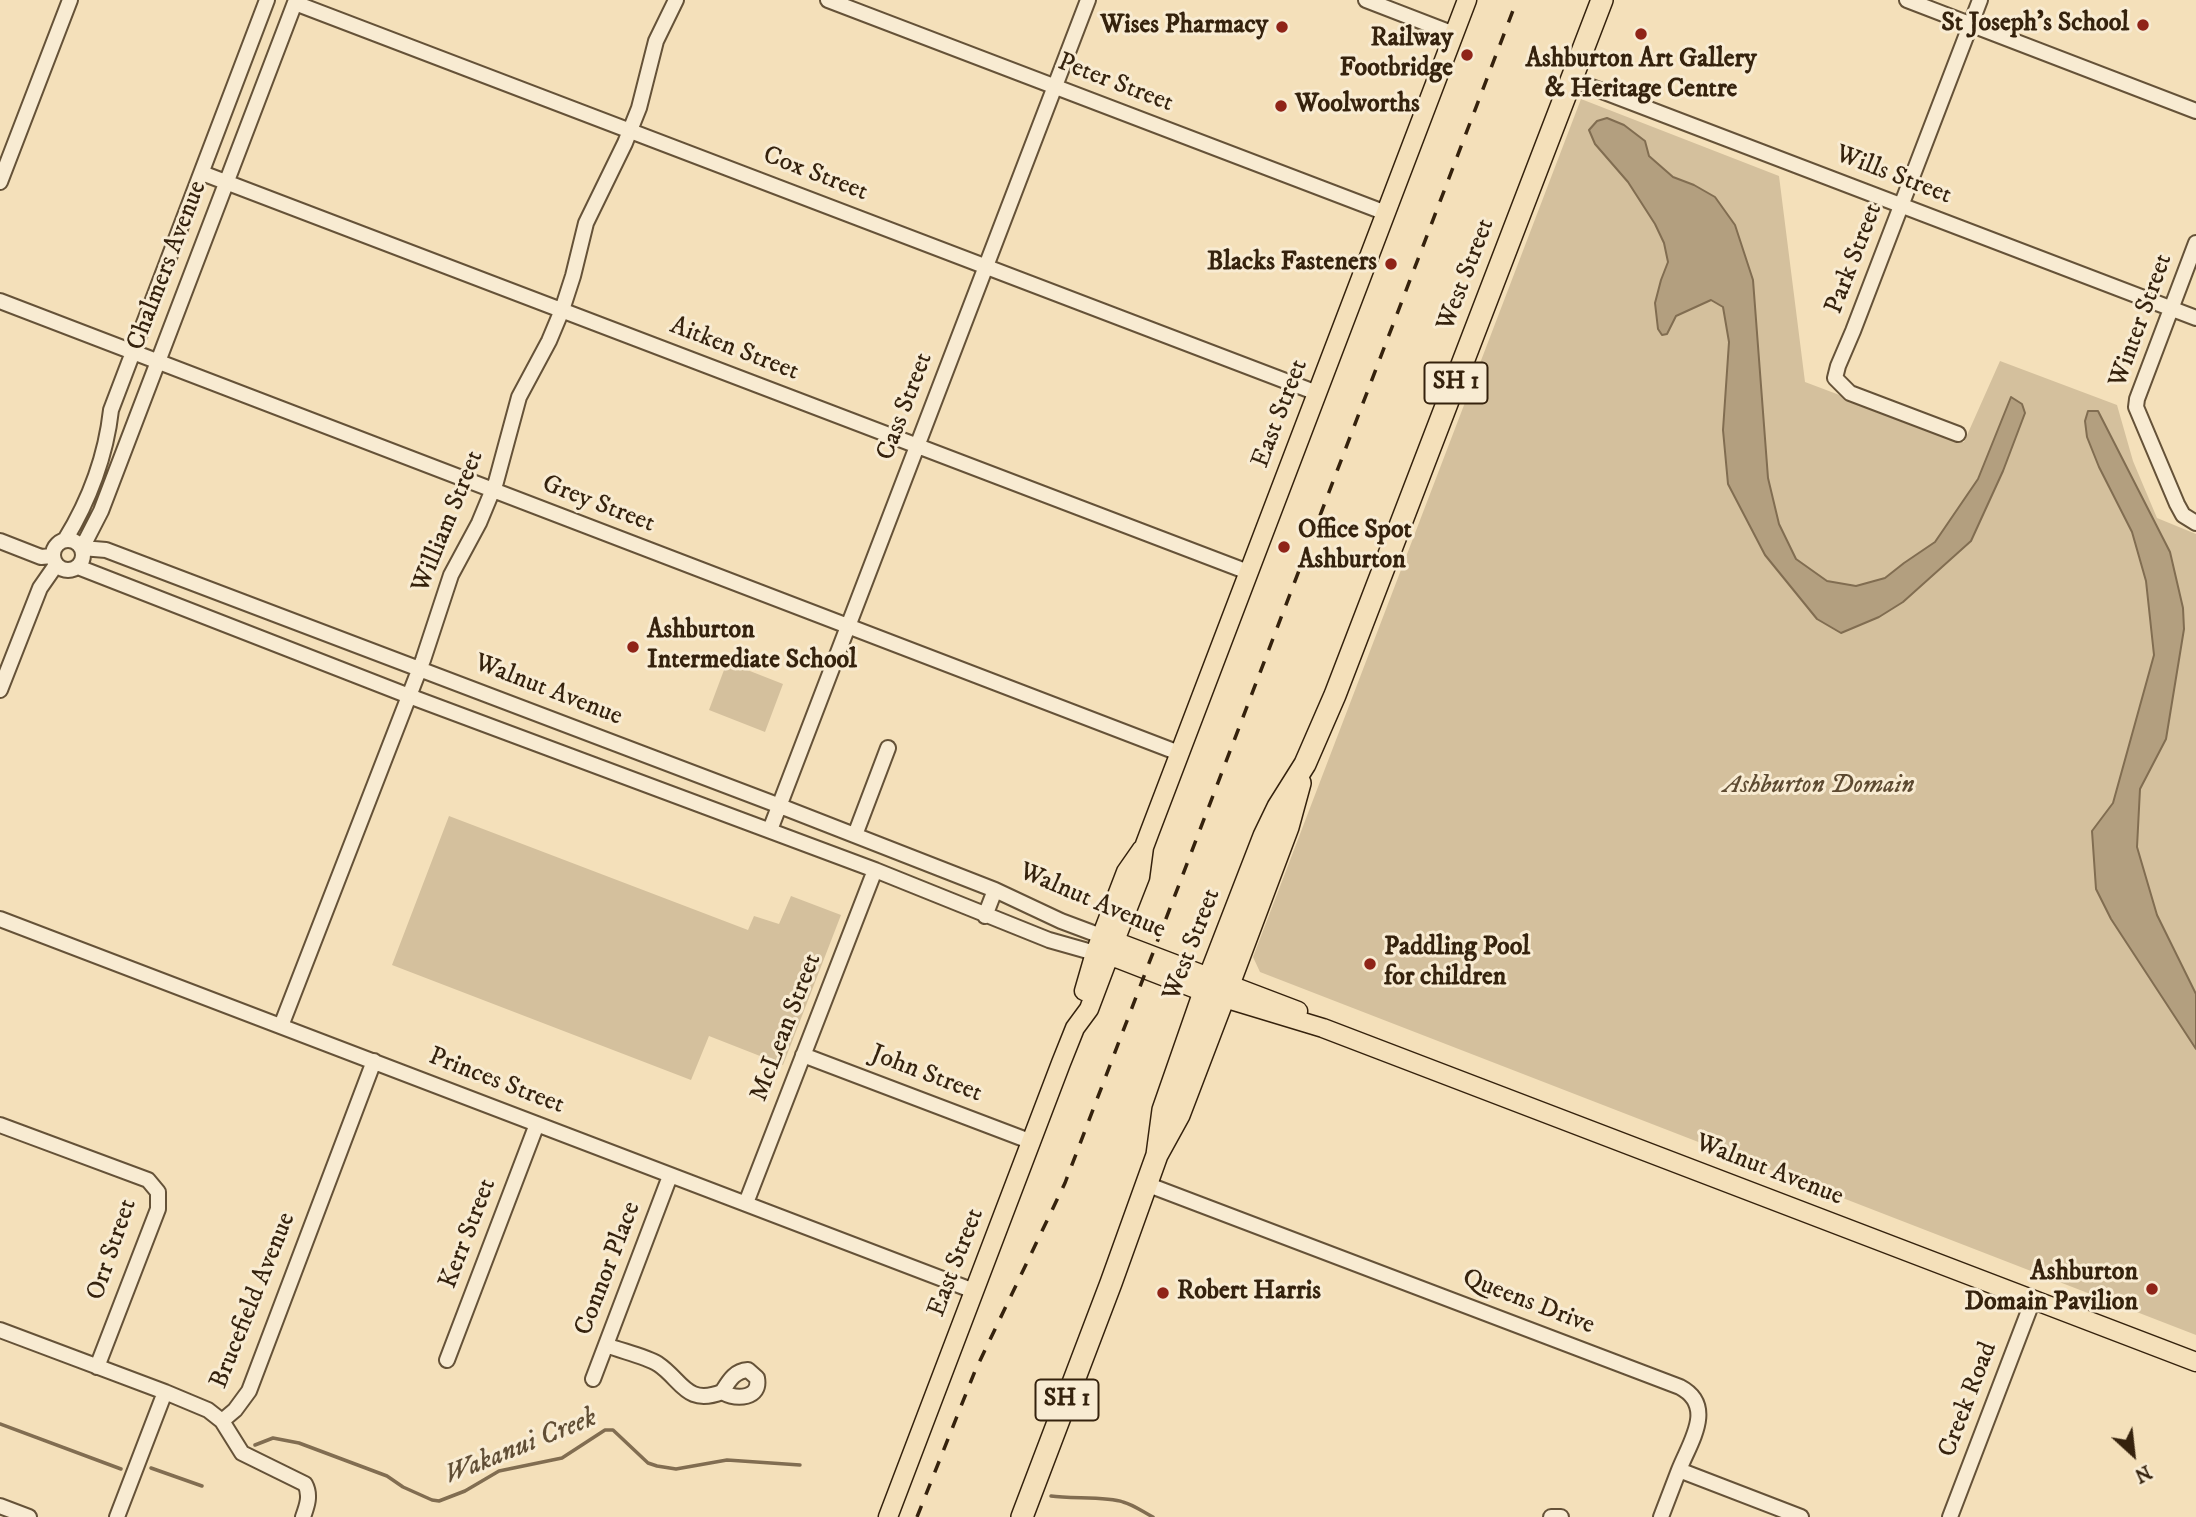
<!DOCTYPE html>
<html>
<head>
<meta charset="utf-8">
<style>
	body { margin:0 }
	#map { position:relative; width:2196px; height:1517px; overflow:hidden; background:#f4e0ba; font-family:"IM FELL DW Pica",serif }
	canvas { display:block }
	.north { position:absolute; left:2098px; top:1419px; width:70px; height:70px; -webkit-text-stroke:5px #f8ebd2; paint-order:stroke; rotate:153deg; font-size:19px; font-weight:700; line-height:28px; text-align:center; color:#35220d }
	.north::after { content:''; display:block; margin:auto; width:24px; height:32px; background:#35220d; clip-path:polygon(50% 0,100% 100%,50% 72%,0 100%) }
</style>
</head>
<body>
<div id="map">
<canvas width="2196" height="1517"></canvas>
<div class="north">N</div>
</div>
<script>
const g = document.querySelector('canvas').getContext('2d');
g.lineJoin = 'round';
function fillPath(path, color) {
  g.fillStyle = color;
  g.fill(path, 'evenodd');
}
function strokePath(path, color, width, dash) {
  g.strokeStyle = color;
  g.lineWidth = width;
  g.lineCap = dash ? 'butt' : 'round';
  g.setLineDash(dash || []);
  g.stroke(path);
}
function label(font, color, halo, rows, align = 'center') {
  g.font = font + ' "IM FELL DW Pica",serif';
  g.lineWidth = 6;
  g.setLineDash([]);
  g.textBaseline = 'middle';
  g.strokeStyle = halo;
  g.fillStyle = color;
  for (const [text, x, y, turn = 0] of rows) {
    g.save();
    g.translate(x, y);
    g.rotate((+turn || 0) * Math.PI / 180);
    g.textAlign = isNaN(turn) ? turn : align;
    if (halo) g.strokeText(text, 0, 0);
    g.fillText(text, 0, 0);
    g.restore();
  }
}
fillPath(new Path2D(`
	M1581 99 1779 176 1805 382 1964 442 2000 361 2117 405 2133 461 2157 518 2196 534V1335L1260 972 1253 957Z
	M727 662 783 684 765 732 709 710Z
	M449 816 748 930 754 916 779 924 791 896 841 915 783 1065 709 1036 691 1080 392 965Z`), '#d4c09d');
const water = new Path2D(`
	M1607 118 1624 125 1645 141 1649 156 1673 177 1694 185 1715 197 1735 225 1753 280 1768 478 1779 524 1796 559 1827 581 1856 586 1885 578 1904 563 1935 542 1978 479 2011 397 2022 404 2025 413 2003 471 1971 541 1903 602 1879 617 1841 633 1817 619 1765 555 1728 484 1723 430 1729 342 1723 307 1711 300 1676 316 1667 334 1662 335 1658 329 1655 303 1661 280 1668 262 1664 243 1655 224 1628 182 1595 144 1589 130 1597 121Z
	M2088 411H2098L2170 552 2183 608 2184 629 2166 739 2140 789 2137 847 2157 915 2196 994V1049L2111 919 2096 889 2092 831 2113 803 2154 655 2146 581 2132 532 2099 467 2087 437 2085 421Z`);
fillPath(water, '#b39f7f');
strokePath(water, '#816d51', 2);
strokePath(new Path2D(`
	M0 1424 121 1469
	M255 1445 273 1438 299 1443 387 1476 403 1487 432 1500 439 1501 465 1491 499 1471 562 1458 605 1430H613L648 1463 657 1466 676 1469 727 1460 800 1465
	M151 1468 202 1486
	M1051 1496C1071 1499 1108 1496 1123 1502 1134 1505 1143 1512 1153 1517`), '#816d51', 3.5);
const minor = new Path2D(`
	M296 0 101 511 82 548 106 550 780 806 995 890 1061 921 1101 936
	M828 0 1386 213
	M1366 0 1454 34
	M1907 0 2196 111
	M295 3 1317 393
	M1573 80 2196 318
	M202 173 1248 572
	M0 182 70 0
	M2196 243 2137 399 2136 407 2177 504 2183 515 2196 523
	M0 301 1179 753
	M1958 434 1850 393 1835 378 1838 366 1853 331 1980 0
	M53 555a15 15 0 1 1 30 0a15 15 0 1 1-30 0Z
	M65 540C89 501 106 455 111 410L267 0
	M0 541 41 557 52 556
	M78 567 409 696 875 870 1049 940 1095 953
	M0 690 40 588 56 565
	M770 830 1088 0
	M855 835 888 748
	M985 916 995 890
	M0 919 974 1291
	M281 1026 423 660 451 575 479 523 496 482 519 397 549 341 562 310 573 276 586 223 625 143 639 108 656 41 676 0
	M803 1055 1032 1142
	M0 1125 148 1180 158 1192V1209L97 1367
	M1146 1184 1680 1387C1716 1406 1690 1442 1679 1470L1801 1517
	M746 1203 875 870
	M0 1330 165 1392 208 1410 222 1421 242 1453 305 1484C311 1495 307 1506 303 1517
	M606 1345C621 1351 645 1356 658 1364 682 1380 686 1406 722 1392 729 1381 734 1371 748 1370L757 1378C761 1399 737 1400 722 1392
	M447 1360 537 1124
	M593 1379 670 1176
	M222 1421 235 1410 249 1391 374 1061
	M0 1506 29 1517
	M117 1517 165 1392
	M1551 1517H1561
	M1661 1517 1679 1470
	M1950 1517 2033 1300`);
const major = new Path2D(`
	M1101 936 1298 1011
	M1095 953 1119 959 1204 992 1323 1028 2196 1362
	M1084 991 1095 953 1126 872 1142 849
	M888 1517 1061 1063 1075 1028 1089 1009 1109 956 1140 877 1144 847 1150 831 1467 0`);
const highway = new Path2D(`
	M1157 1155 1163 1110 1209 978 1264 836 1278 807 1305 764 1335 695 1602 0
	M1022 1517 1111 1283 1157 1155 1179 1115 1229 984 1288 827 1300 783`);
strokePath(minor, '#655238', 18);
strokePath(major, '#35220d', 21);
strokePath(highway, '#35220d', 24);
strokePath(minor, '#f8ebd2', 14);
strokePath(major, '#f4e0ba', 18);
strokePath(highway, '#f4e0ba', 21);
strokePath(new Path2D(`
	M917 1517 975 1371 1065 1183 1517 0`), '#35220d', 3.5, [12, 12]);
for (const [x, y, r, color] of [
	[2143,25,7,"#8f2418"],
	[1282,27,7,"#8f2418"],
	[1641,34,7,"#8f2418"],
	[1467,55,7,"#8f2418"],
	[1281,106,7,"#8f2418"],
	[1391,264,7,"#8f2418"],
	[1284,547,7,"#8f2418"],
	[633,647,7,"#8f2418"],
	[1370,964,7,"#8f2418"],
	[2152,1289,7,"#8f2418"],
	[1163,1293,7,"#8f2418"]
]) {
  const dot = new Path2D();
  dot.arc(x, y, r, 0, 2 * Math.PI);
  g.fillStyle = color;
  g.fill(dot);
  strokePath(dot, '#f8ebd2', 2.5);
}
for (const [x, y, w] of [
	[1456,383,63],
	[1067,1400,63]
]) {
  const box = new Path2D();
  box.roundRect(x - w / 2, y - 20.5, w, 41, 5);
  g.fillStyle = '#f8ebd2';
  g.fill(box);
  strokePath(box, '#35220d', 2);
}
label('bold 24px', '#35220d', null, [
	["SH 1",1456,383],
	["SH 1",1067,1400]
]);
label('bold 26px', '#35220d', '#f8ebd2', [
	["St Joseph's School",2129,25],
	["Wises Pharmacy",1268,27],
	["Railway",1453,40],
	["Footbridge",1453,70],
	["Ashburton Art Gallery",1641,61,"center"],
	["& Heritage Centre",1641,91,"center"],
	["Woolworths",1295,106,"left"],
	["Blacks Fasteners",1377,264],
	["Office Spot",1298,532,"left"],
	["Ashburton",1298,562,"left"],
	["Ashburton",647,632,"left"],
	["Intermediate School",647,662,"left"],
	["Paddling Pool",1384,949,"left"],
	["for children",1384,979,"left"],
	["Ashburton",2138,1274],
	["Domain Pavilion",2138,1304],
	["Robert Harris",1177,1293,"left"]
], 'right');
label('26px', '#35220d', '#f8ebd2', [
	["Peter Street",1115,84,21],
	["Cox Street",815,175,21],
	["Wills Street",1893,176,21],
	["Park Street",1855,259,-69],
	["Chalmers Avenue",168,266,-69],
	["West Street",1467,275,-69],
	["Winter Street",2142,321,-70],
	["Aitken Street",734,350,21],
	["Cass Street",906,407,-69],
	["East Street",1281,414,-69],
	["Grey Street",598,505,21],
	["William Street",449,522,-68],
	["Walnut Avenue",548,691,21],
	["Walnut Avenue",1092,902,23],
	["West Street",1193,945,-69],
	["McLean Street",787,1028,-69],
	["John Street",926,1075,21],
	["Princes Street",496,1082,21],
	["Walnut Avenue",1769,1171,21],
	["Kerr Street",469,1234,-69],
	["Orr Street",113,1250,-71],
	["East Street",957,1263,-69],
	["Connor Place",609,1269,-69],
	["Brucefield Avenue",254,1301,-68],
	["Queens Drive",1528,1303,21],
	["Creek Road",1969,1400,-69]
]);
label('italic 26px', '#5d4a31', '#f8ebd2', [
	["Ashburton Domain",1819,787]
]);
label('italic 28px', '#614e35', '#f8ebd2', [
	["Wakanui Creek",521,1448,-22]
]);
</script>
</body>
</html>
